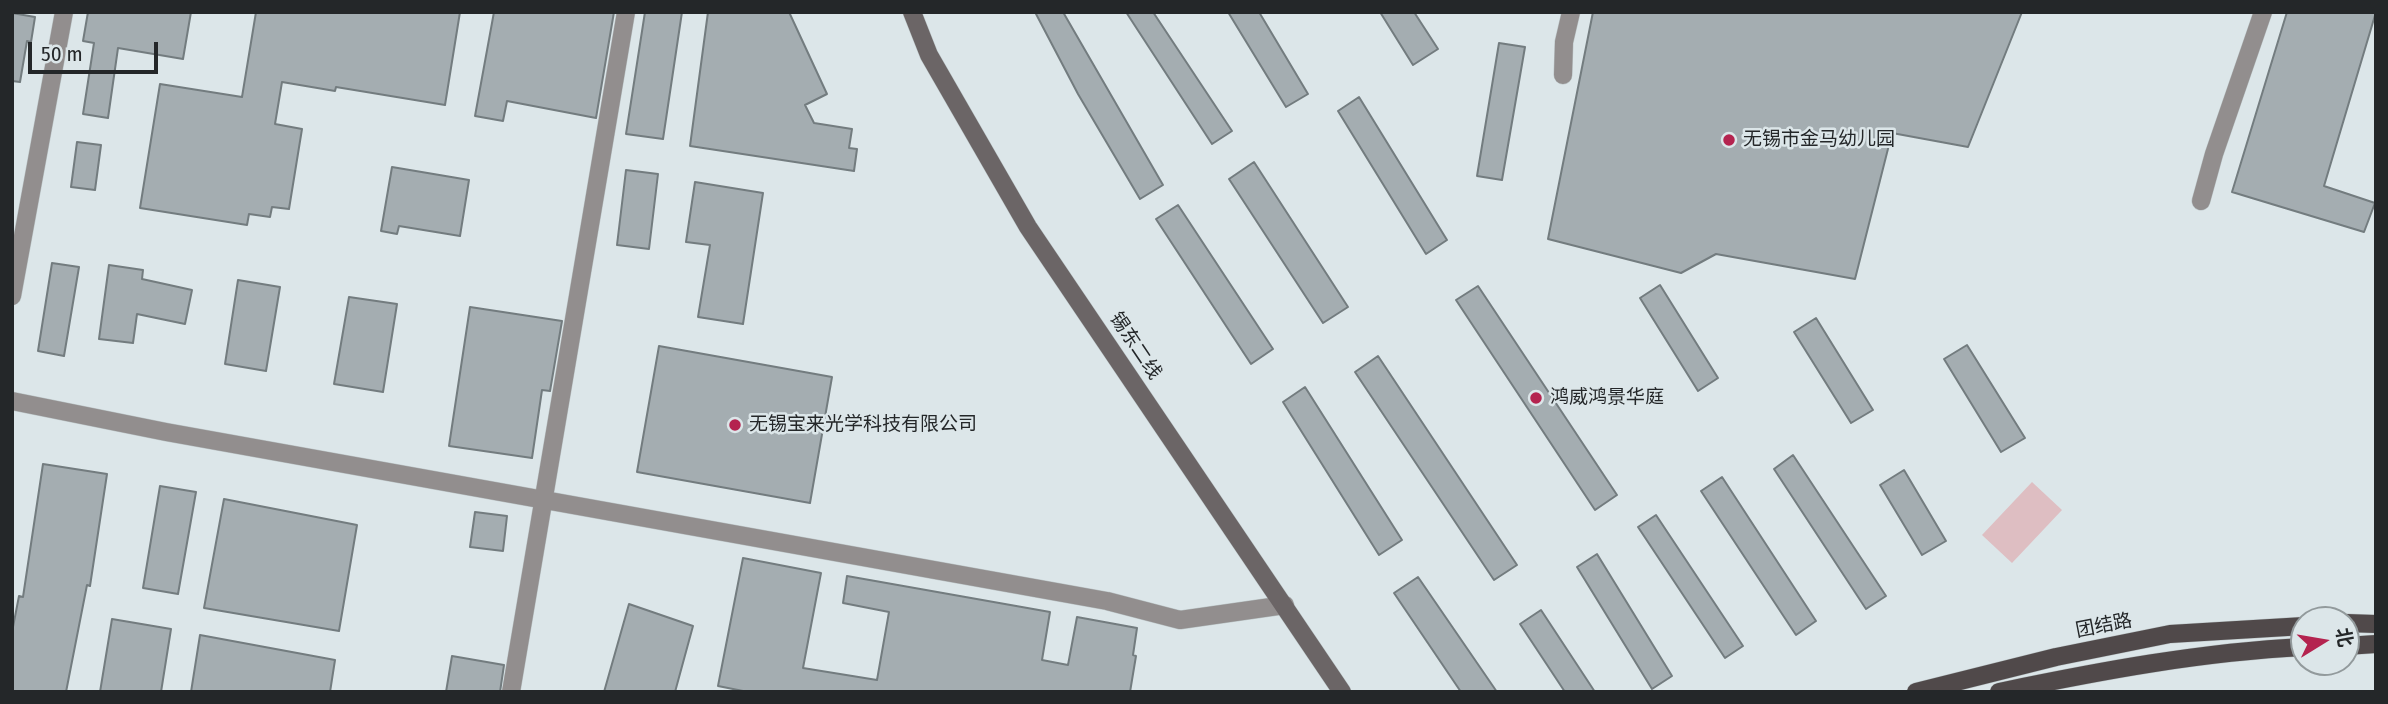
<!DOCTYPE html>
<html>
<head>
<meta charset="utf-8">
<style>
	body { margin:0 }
	#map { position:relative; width:2388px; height:704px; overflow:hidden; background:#dce6e9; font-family:"Fira Sans Condensed","Noto Sans SC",sans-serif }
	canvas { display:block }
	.frame { position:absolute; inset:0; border:14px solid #242729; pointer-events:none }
	.north { position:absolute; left:2290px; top:606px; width:70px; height:70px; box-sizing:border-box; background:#dce6e9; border:2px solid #929a9c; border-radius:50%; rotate:79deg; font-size:19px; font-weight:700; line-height:28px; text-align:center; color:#242729 }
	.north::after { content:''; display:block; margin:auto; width:24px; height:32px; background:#b4234f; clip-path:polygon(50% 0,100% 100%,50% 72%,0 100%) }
	.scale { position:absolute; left:28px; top:42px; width:130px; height:32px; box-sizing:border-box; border:4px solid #242729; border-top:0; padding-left:9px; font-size:21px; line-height:24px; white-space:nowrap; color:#242729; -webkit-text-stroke:5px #dce6e9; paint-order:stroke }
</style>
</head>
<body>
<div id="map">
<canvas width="2388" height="704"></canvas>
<div class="frame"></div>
<div class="north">北</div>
<div class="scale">50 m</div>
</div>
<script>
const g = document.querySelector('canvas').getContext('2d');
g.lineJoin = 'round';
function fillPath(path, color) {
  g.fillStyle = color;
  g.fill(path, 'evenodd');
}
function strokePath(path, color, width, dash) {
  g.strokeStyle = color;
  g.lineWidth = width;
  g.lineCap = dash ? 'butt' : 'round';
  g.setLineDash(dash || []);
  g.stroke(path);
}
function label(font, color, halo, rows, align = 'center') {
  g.font = font + ' "Fira Sans Condensed","Noto Sans SC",sans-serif';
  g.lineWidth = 5;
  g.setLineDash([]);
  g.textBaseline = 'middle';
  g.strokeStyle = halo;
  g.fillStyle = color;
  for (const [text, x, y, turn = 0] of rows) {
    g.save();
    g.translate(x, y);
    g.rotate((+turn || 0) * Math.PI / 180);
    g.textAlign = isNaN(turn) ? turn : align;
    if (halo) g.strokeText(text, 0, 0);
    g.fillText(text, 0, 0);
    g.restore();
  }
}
fillPath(new Path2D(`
	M2032 482 2062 510 2012 563 1982 535Z`), '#debec2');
const building = new Path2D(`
	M88 12H191L183 59 118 48 108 118 83 114 94 43 83 41Z
	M256 12H460L445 105 336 87 335 91 282 82 275 124 302 129 289 209 272 207 270 217 249 214 247 225 140 208 160 84 242 97Z
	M494 12H614L596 118 507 101 503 121 475 116Z
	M645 12H682L663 139 626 134Z
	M708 12H789L827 94 805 105 814 123 852 129 849 148 857 149 854 171 690 146Z
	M1035 12H1063L1163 185 1140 199 1078 94Z
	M1126 12H1153L1232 131 1212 144Z
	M1228 12H1259L1308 94 1286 107Z
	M1380 12H1414L1438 49 1413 65Z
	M1593 12H2022L1968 147 1892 133 1855 279 1716 254 1681 273 1548 239Z
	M2287 12H2376L2324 186 2375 203 2364 232 2232 192Z
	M12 13 35 17 31 42 27 41 20 82 12 81Z
	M1499 43 1525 47 1502 180 1477 176Z
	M1359 97 1447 240 1426 254 1338 111Z
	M77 142 101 145 95 190 71 187Z
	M1254 162 1348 307 1323 323 1229 179Z
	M392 167 469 180 460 236 399 226 397 234 381 231Z
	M626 170 658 174 649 249 617 245Z
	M695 182 763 193 743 324 698 317 710 245 686 242Z
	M1178 205 1273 349 1251 364 1156 219Z
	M52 263 79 267 64 356 38 351Z
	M109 265 143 270 142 279 192 290 185 324 137 314 133 343 99 339Z
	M238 280 280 287 266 371 225 364Z
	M1660 285 1718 378 1698 391 1640 298Z
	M1478 286 1617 495 1595 510 1456 300Z
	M349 297 397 304 383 392 334 384Z
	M470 307 562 321 550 391 542 390 532 458 449 446Z
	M1816 318 1873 410 1851 423 1794 332Z
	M1967 345 2025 438 2001 452 1944 359Z
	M659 346 832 377 810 503 637 472Z
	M1378 356 1517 565 1494 580 1355 372Z
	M1305 387 1402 540 1379 555 1283 402Z
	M1793 455 1886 596 1866 609 1774 469Z
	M43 464 107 474 90 586 87 585 66 692H12V632L19 596 23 597Z
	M1904 470 1946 541 1922 555 1880 485Z
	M1722 477 1816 621 1796 635 1701 491Z
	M160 486 196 492 178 594 143 588Z
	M224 499 357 525 339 631 204 608Z
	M475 512 507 516 503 551 470 547Z
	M1656 515 1743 646 1725 658 1638 527Z
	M1597 554 1672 676 1652 689 1577 567Z
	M743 558 821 573 803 668 877 680 889 612 843 603 847 576 1050 612 1042 660 1068 665 1077 617 1137 628 1133 655 1136 656 1130 692H748L718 686Z
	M1418 577 1497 692H1461L1394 593Z
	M629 604 693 626 675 692H604Z
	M1541 610 1595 692H1565L1520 624Z
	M112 619 171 629 161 692H100Z
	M200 635 335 660 330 692H191Z
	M452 656 504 665 500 692H446Z`);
fillPath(building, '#a4adb1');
strokePath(building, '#737c7f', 2);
const minor = new Path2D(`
	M1563 75 1564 42 1571 12
	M2201 201 2214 154 2263 12
	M12 296 64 12
	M12 401 166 432 1107 601 1180 620 1285 605
	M511 692 626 12`);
const secondary = new Path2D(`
	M912 12 929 55 1028 227 1342 692`);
const primary = new Path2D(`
	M2346 623 2376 624
	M2346 646 2376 644
	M1916 692 2056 657 2170 634 2304 626
	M1999 692C2100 671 2201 652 2304 647`);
strokePath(minor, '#bbc4c6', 19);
strokePath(secondary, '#bbc4c6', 19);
strokePath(primary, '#bbc4c6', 19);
strokePath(minor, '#928e8e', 18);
strokePath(secondary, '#6b6566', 18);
strokePath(primary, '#50494a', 18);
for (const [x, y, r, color] of [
	[1729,140,7,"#b4234f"],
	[1536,398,7,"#b4234f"],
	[735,425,7,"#b4234f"]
]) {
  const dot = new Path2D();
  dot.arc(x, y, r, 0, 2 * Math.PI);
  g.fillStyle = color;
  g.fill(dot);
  strokePath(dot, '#dce6e9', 2.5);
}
label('19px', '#242729', '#dce6e9', [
	["无锡市金马幼儿园",1743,140],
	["鸿威鸿景华庭",1550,398],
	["无锡宝来光学科技有限公司",749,425]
], 'left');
label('19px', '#242729', '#dce6e9', [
	["锡东二线",1135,346,56],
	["团结路",2104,626,-11]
]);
</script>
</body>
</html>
